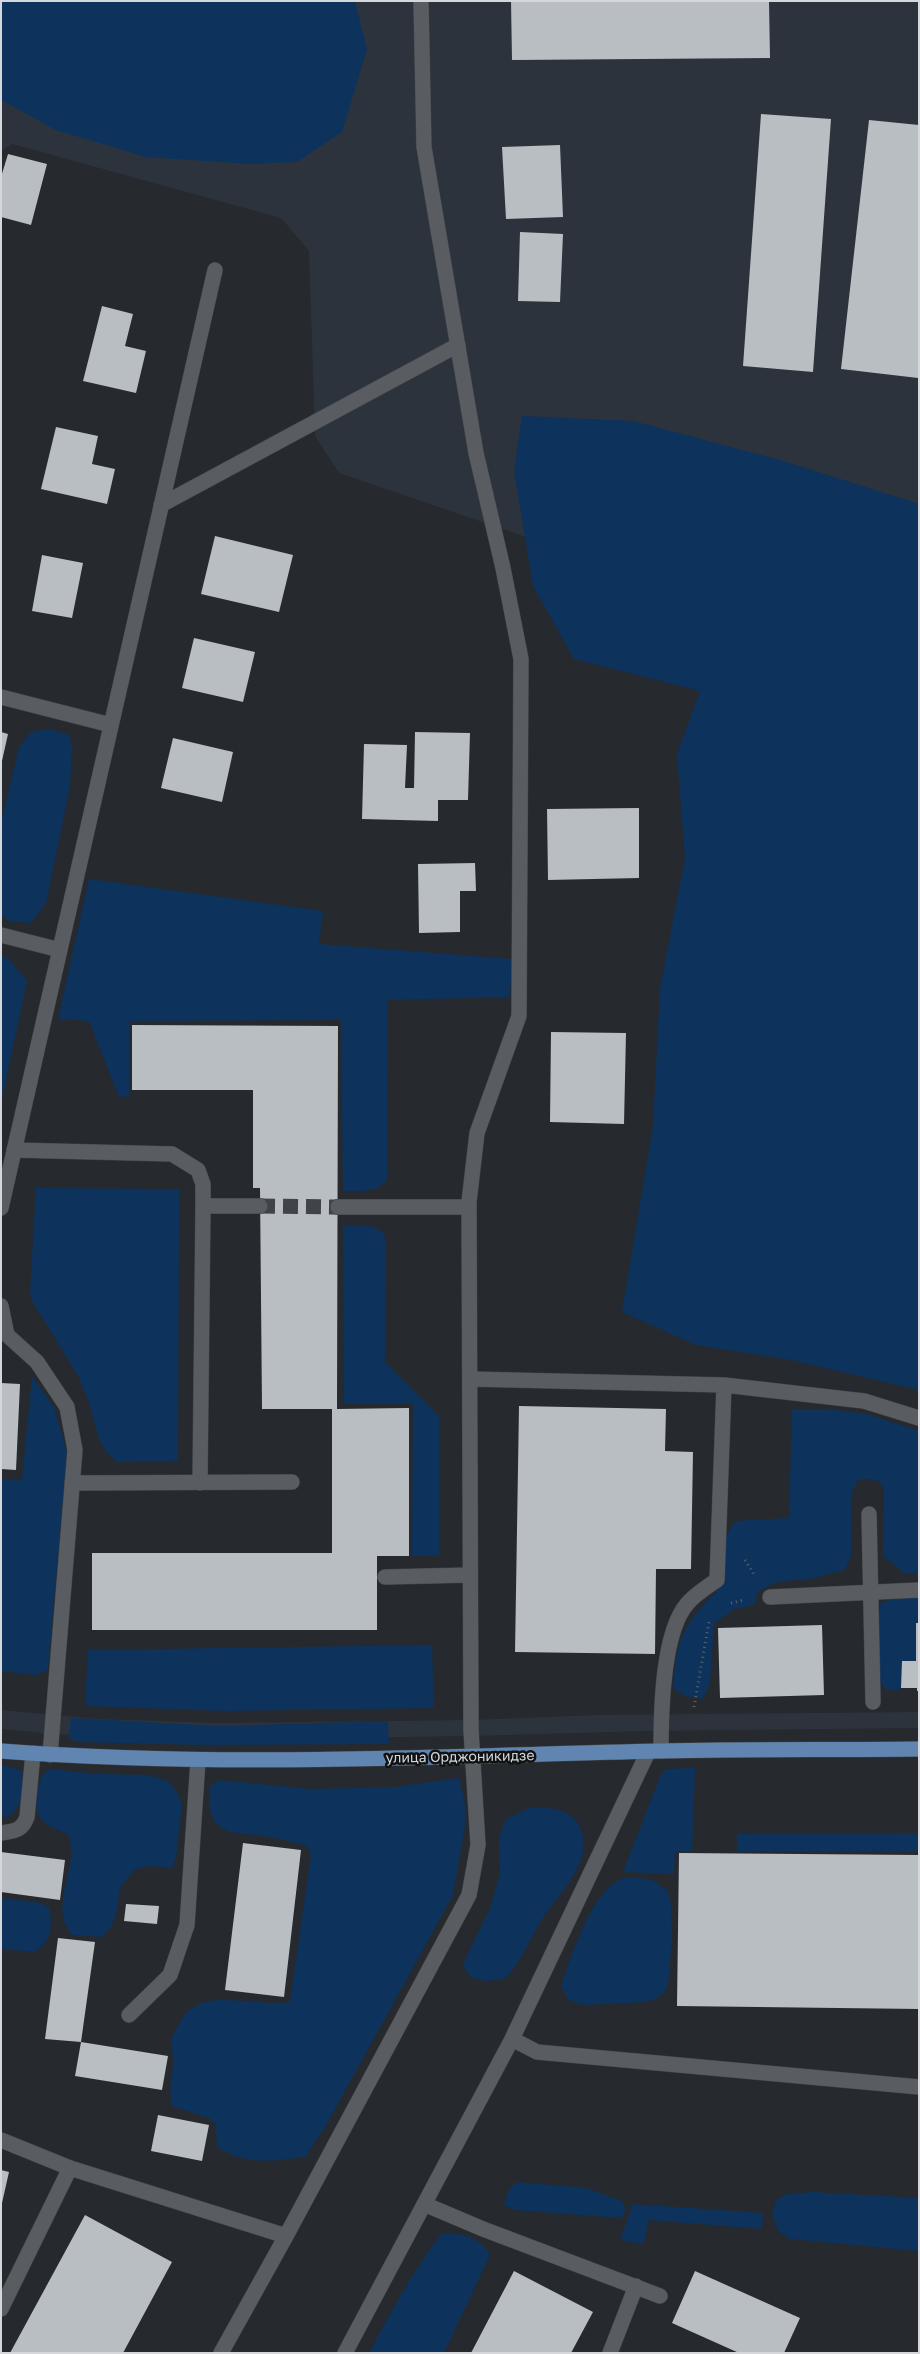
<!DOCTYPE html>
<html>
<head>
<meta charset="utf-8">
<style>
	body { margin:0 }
	#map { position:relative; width:920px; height:2354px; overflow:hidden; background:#26292d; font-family:"Golos Text",sans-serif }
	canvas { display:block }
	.frame { position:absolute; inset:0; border:2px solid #d5d7da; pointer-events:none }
</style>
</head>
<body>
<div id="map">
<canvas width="920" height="2354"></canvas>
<div class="frame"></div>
</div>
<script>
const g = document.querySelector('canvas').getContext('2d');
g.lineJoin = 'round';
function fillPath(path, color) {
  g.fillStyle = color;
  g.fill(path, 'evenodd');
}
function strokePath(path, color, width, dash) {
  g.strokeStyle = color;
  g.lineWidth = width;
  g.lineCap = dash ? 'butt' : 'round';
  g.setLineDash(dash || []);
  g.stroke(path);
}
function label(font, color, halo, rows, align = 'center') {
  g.font = font + ' "Golos Text",sans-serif';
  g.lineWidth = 5;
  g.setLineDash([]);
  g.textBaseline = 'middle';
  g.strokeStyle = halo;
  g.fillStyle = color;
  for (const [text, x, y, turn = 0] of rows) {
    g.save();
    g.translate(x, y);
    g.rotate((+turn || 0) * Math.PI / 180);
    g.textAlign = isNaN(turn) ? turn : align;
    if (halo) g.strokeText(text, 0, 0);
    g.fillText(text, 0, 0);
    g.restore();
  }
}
fillPath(new Path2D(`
	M1 1H919V1070L903 802 532 539 339 473 315 436 309 251 281 218 12 144 1 151Z
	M1 1710 98 1719 219 1723 471 1720 597 1715 919 1712V1728L648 1731 473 1736 198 1740 52 1734 1 1729Z`), '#2c333c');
fillPath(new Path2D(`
	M1 1H355L367 49 342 132 297 162 249 164 146 157 56 130 3 101 1 104Z
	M522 416 633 421 784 461 919 504V1390L791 1360 696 1345 622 1312 653 1126 660 988 685 858 677 754 700 691 574 659 533 586 514 470Z
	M49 729 69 735 72 746 70 787 46 903 31 923 9 921 1 915V824L19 747 31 732Z
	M89 879 323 911 319 944 512 959 510 997 388 1000 387 1180C377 1193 358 1191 343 1191L341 1020 129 1021V1096L119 1097 89 1021 58 1019Z
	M1 956 7 957 27 981 1 1104Z
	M36 1188 179 1189 178 1461 117 1462 106 1452 98 1436 89 1402 78 1376 32 1301 30 1293Z
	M364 1225C374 1227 382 1228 386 1239L385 1362 439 1416V1556H412L413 1404H344L343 1226Z
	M32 1376 54 1407 67 1452 48 1670 35 1675 1 1671V1479L22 1480Z
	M792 1409H829L867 1414 919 1431V1573H904L883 1556 884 1489 878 1481 868 1479 858 1480 851 1494V1556L845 1570C834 1572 824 1576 814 1578 789 1583 781 1576 758 1592L754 1605 734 1609 714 1624 710 1683 703 1699 685 1696 674 1689C674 1639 686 1621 721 1587L723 1541 735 1521 789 1518Z
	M919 1594V1623L916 1624V1661H902L901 1688 896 1691 884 1688C870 1671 879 1626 880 1604L891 1599Z
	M432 1645 434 1708 226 1711 85 1706 88 1650Z
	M71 1718 220 1726 388 1721 389 1744 203 1745 76 1742 69 1738Z
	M1 1764 22 1771C23 1791 25 1804 8 1817L1 1816Z
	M695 1768 692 1851H675L674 1874 623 1872 661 1774 666 1769Z
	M50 1769 98 1774 147 1775 168 1781 177 1792 182 1804 176 1858 172 1868 147 1866 134 1870 120 1888 117 1911 111 1927 102 1937 72 1935C47 1904 81 1868 68 1834 61 1830 47 1827 43 1821 31 1808 38 1789 42 1775Z
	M459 1778 465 1804V1827L453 1895 324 2129 305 2157C273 2161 246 2166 217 2147L216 2124 209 2118 172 2106C168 2088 173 2078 173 2061 174 2054 171 2048 171 2042 171 2037 175 2032 177 2028 195 1982 251 2008 290 2002L311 1855 307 1846 272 1837 229 1832 215 1823 209 1807 210 1786 221 1780 311 1789 394 1787Z
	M531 1807C550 1808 572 1808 580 1827 595 1861 560 1892 543 1918 529 1939 523 1960 505 1979L484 1981 470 1977 463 1964 491 1906 500 1873 499 1838 505 1820Z
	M919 1833V1852L737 1851V1834Z
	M634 1877 652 1880 667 1890 671 1904 672 1936 668 1986 660 1997 646 2002 583 2005 568 2000 561 1985C573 1954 589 1896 619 1880 623 1877 629 1878 634 1877Z
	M1 1898 41 1903 50 1908C51 1933 54 1936 35 1952L1 1949Z
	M517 2182 587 2188 622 2201 626 2209 621 2218 515 2210 504 2205 509 2190Z
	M813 2192 919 2198V2251L790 2239 779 2232 772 2215 776 2200 787 2194Z
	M633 2204 763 2213 762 2229 649 2220 643 2244 620 2240Z
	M454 2233C470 2237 483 2240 490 2255L444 2353H369C391 2312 413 2271 441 2234Z`), '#0d335d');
fillPath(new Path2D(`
	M511 1H769L770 58 512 60Z
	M761 114 831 119 813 372 743 366Z
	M869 120 919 125 918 378 841 369Z
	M560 145 563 217 506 219 502 147Z
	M8 154 47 164 31 225 1 217V177Z
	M520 232 563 234 560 302 518 301Z
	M102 306 133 314 125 346 146 351 136 393 83 381Z
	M56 427 98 436 92 464 115 469 107 504 41 489Z
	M215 536 293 555 279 612 201 594Z
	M42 555 83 563 72 618 32 611Z
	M194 638 255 652 243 702 182 688Z
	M1 732 8 734 2 761H1Z
	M415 732 470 733 468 800H438V821L362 819 364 744 407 745 405 788H414Z
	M173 738 233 752 222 802 161 788Z
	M639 808V878L548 880 547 809Z
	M475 863 476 891H460V932L419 933 418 864Z
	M132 1025 338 1026 337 1409 409 1408V1556H377V1630H92V1553H332V1409H262L260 1188H253V1090H132Z
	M551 1032 626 1033 624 1124 550 1122Z
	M1 1383 20 1384 16 1470 1 1469Z
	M519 1406 666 1409 665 1451 693 1452 691 1569H656L655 1654 515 1652Z
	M916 1623H919V1691H917V1688H901L902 1661H916Z
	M822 1625 824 1695 720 1698 718 1628Z
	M243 1843 301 1850 284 1997 225 1990Z
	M1 1852 65 1860 60 1900 1 1892Z
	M679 1853 919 1855V2009L677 2006Z
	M126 1904 159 1906 157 1924 124 1921Z
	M58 1938 95 1942 81 2042 45 2039Z
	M81 2042 168 2056 162 2090 75 2076Z
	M158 2115 209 2125 202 2161 151 2151Z
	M1 2170 9 2172 2 2203H1Z
	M85 2215 172 2262 123 2353H10Z
	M514 2271 593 2312 571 2353H471Z
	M695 2271 800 2318 784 2353H739L672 2323Z`), '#b9bec3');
strokePath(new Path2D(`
	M260 1206 338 1207`), '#404347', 15, [15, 8]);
const minor = new Path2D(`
	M161 505 458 345
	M1 697 111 725
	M1 935 60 950
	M14 1150 172 1154 198 1170 203 1184V1206L200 1483
	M203 1206H260
	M338 1207H469
	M1 1208 215 270
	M1 1306 7 1335 37 1362 67 1407 75 1450 50 1755
	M470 1379 724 1385 864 1401 919 1418
	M72 1483 292 1482
	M869 1514 873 1702
	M385 1577 470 1575
	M770 1597 919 1590
	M661 1751C661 1713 662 1633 687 1604 694 1595 707 1587 717 1580L724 1385
	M1 1833C14 1831 22 1831 27 1817L33 1753
	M129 2015 170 1975 187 1925 198 1760
	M512 2039 537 2052 919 2087
	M1 2140 70 2168 286 2236
	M424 2204 483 2229 660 2296
	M1 2309 70 2168
	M221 2353 286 2236 469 1895 478 1845 471 1730 469 1202 477 1133 519 1016 521 659 503 568 476 453 424 147 421 1
	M345 2353 512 2039 648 1752
	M610 2353 636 2286`);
const major = new Path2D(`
	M1 1751C221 1768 441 1756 660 1751 747 1749 833 1750 919 1749`);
strokePath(minor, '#424548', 16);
strokePath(major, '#424548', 16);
strokePath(new Path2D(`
	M745 1560 755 1576
	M731 1603 744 1600
	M694 1707 709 1622`), '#606366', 3, [1, 4]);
strokePath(minor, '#595d61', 15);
strokePath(major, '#6085b0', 15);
label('14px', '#d5d7da', '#101213', [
	["улица Орджоникидзе",460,1757,-1]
]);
</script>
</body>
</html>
